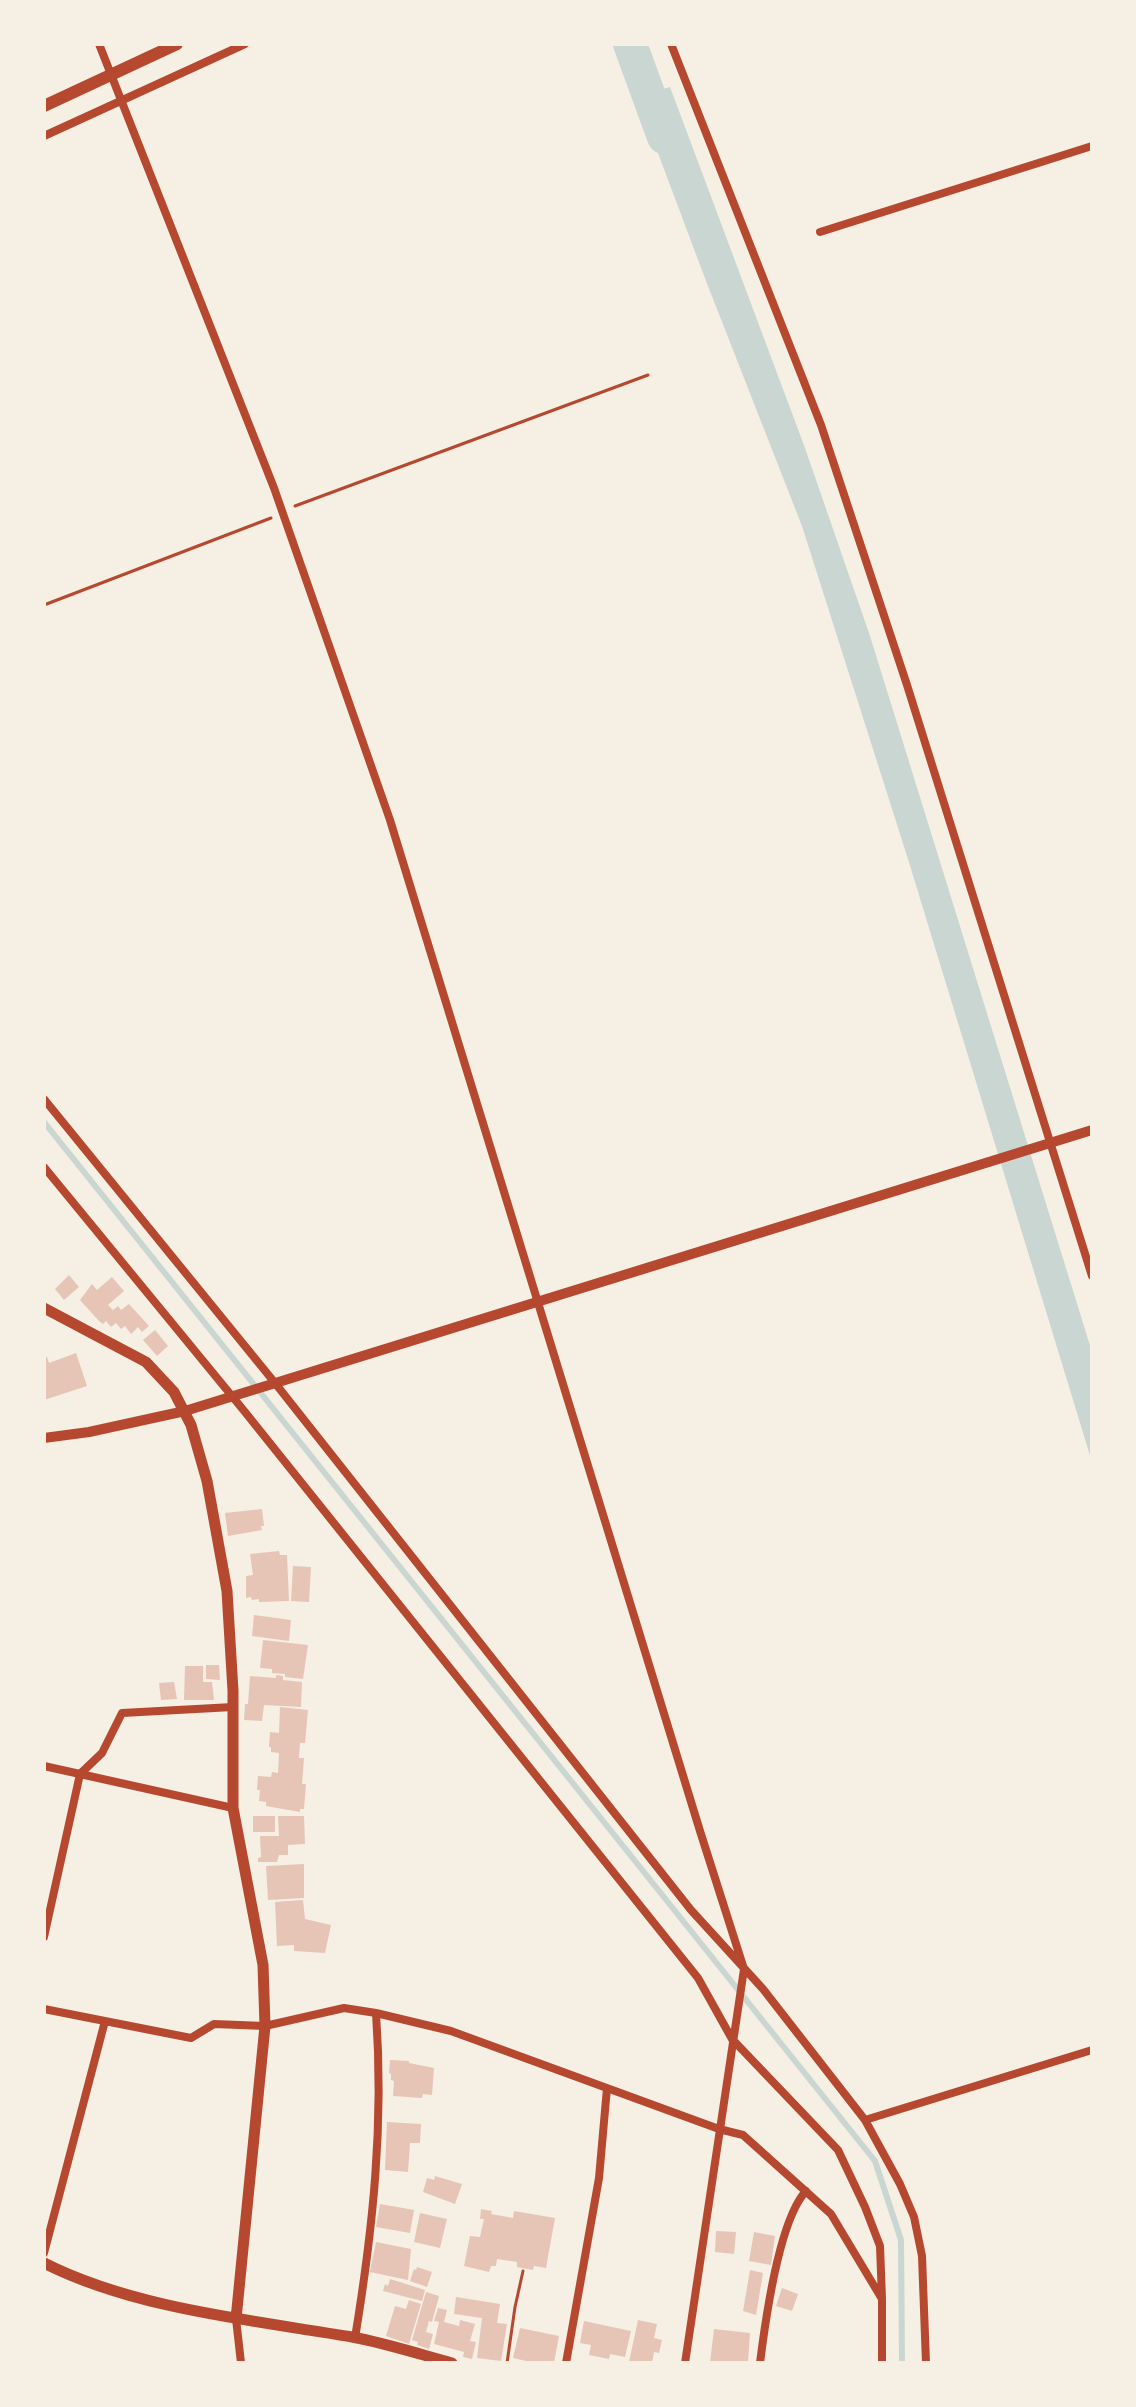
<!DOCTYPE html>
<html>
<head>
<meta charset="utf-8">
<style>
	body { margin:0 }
	#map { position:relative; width:1136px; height:2407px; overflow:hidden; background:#f6efe4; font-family:"Archivo Narrow",sans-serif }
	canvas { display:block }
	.frame { position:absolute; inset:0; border:46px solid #f6efe4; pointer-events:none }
</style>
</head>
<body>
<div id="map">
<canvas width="1136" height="2407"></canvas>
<div class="frame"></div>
</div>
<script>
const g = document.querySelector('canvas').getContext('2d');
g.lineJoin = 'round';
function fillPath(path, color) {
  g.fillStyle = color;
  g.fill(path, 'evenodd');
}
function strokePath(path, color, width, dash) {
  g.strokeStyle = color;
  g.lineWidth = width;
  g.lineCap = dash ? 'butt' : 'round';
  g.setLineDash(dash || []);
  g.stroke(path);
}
fillPath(new Path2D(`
	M670 87 805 448 870 636 1092 1352V1462L908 859 802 526 706 281 637 97Z`), '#c9d6d2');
strokePath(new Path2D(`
	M44 1122 875 2161 901 2240 902 2363`), '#c9d6d2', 6);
strokePath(new Path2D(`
	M630 44 664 137`), '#c9d6d2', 34);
fillPath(new Path2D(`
	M69 1275 79 1287 64 1300 55 1289Z
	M112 1277 124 1291 108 1305 113 1310 118 1306 121 1310 129 1304 149 1326 142 1332 138 1327 131 1334 125 1326 121 1329 116 1323 111 1327 106 1321 103 1324 99 1321 80 1300 92 1284 97 1290Z
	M155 1330 168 1346 157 1356 143 1340Z
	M76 1353 87 1386 44 1400V1358L47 1357 49 1363Z
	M262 1509 264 1526H261L262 1530 228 1536 225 1513Z
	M279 1551 280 1555H287L289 1601 259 1602V1599L252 1600 251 1597 246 1598V1576L253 1575 250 1554Z
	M293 1566 311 1567 309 1602 291 1601Z
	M254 1615 291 1620 289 1641 252 1636Z
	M263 1640 308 1645 303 1679 285 1677V1674L272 1673V1669L260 1668Z
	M206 1665H219L220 1680 206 1679Z
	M185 1666H203V1682H212L214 1700H184Z
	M276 1675 283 1676V1680L302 1682 301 1707 264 1705 262 1721 244 1720 245 1704H248L250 1676 276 1678Z
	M174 1682 177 1699 161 1700 159 1683Z
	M280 1707 308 1710 305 1743H300L299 1758H304L302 1784H306L304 1809H300V1812L266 1806V1802L259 1801 260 1790H257L258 1776 271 1777 272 1772 278 1773 279 1753 271 1752V1747H269L270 1732 279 1733Z
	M253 1816H275V1832H253Z
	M278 1816H304L305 1844 288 1845V1855H279L277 1862H258V1858L261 1857 260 1836H279Z
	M304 1864V1898L268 1900 266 1866Z
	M303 1900 305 1919 331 1925 325 1953 294 1951V1945L277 1946 275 1902Z
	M390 2060 409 2061V2063L434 2068 432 2095 423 2094 422 2098 393 2096 394 2081 391 2080V2074L389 2073Z
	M387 2122 421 2124 420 2143H410L408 2172 385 2170Z
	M435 2176 462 2184 455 2204 423 2192 427 2178 434 2180Z
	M380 2204 414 2210 410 2233 376 2227Z
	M481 2209 492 2211 491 2214 513 2218 514 2211 555 2218 546 2268 534 2266 533 2270 517 2267V2262L497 2259 496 2266H491L489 2272 464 2266 470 2236 480 2237 484 2219H480Z
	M420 2213 447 2219 440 2248 414 2242Z
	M716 2231 736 2232 734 2254 715 2252Z
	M754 2232 775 2236 771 2265 749 2261Z
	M376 2242 411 2249 408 2280 370 2272Z
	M417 2267 432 2272 427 2287 410 2281 414 2269 416 2270Z
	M750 2270 763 2273 756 2315 743 2311Z
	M390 2279 425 2290 422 2301 383 2291 385 2284 388 2286Z
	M782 2288 798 2294 792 2311 776 2306Z
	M426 2292 439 2296 432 2322 429 2321 426 2332 433 2334 429 2349 417 2345 418 2342 412 2340Z
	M456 2297 500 2304 497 2323 507 2324 501 2361 477 2358 482 2318 454 2314Z
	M409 2300 421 2304 409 2344 386 2336 395 2306 406 2309Z
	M438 2308 447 2310 444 2322 459 2326 460 2320 475 2324 470 2341 476 2342 472 2359 463 2357 464 2352 434 2344 439 2322 434 2321Z
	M638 2320 657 2324 654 2338 662 2340 659 2353 654 2352 652 2363 629 2362Z
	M584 2321 631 2331 625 2357 610 2354 609 2359 589 2355 591 2345 580 2343Z
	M520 2328 559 2336 554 2363H535L513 2358Z
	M714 2329 750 2333 748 2363H710Z`), '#e6c5b7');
strokePath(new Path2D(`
	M295 506 648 375
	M44 605 271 518
	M507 2363 515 2307 523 2271`), '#b5482f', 3);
strokePath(new Path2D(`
	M99 44 274 488 390 820 700 1831 744 1969 685 2363
	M671 44 821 425 907 685 1092 1276
	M44 136 245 44
	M820 232 1092 146
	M44 1099 275 1383 691 1910 763 1989 865 2120 900 2184 914 2217 922 2256 926 2363
	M44 1167 245 1412 698 1978 732 2039 838 2150 865 2207 880 2246 882 2299
	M44 1766 233 1808
	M44 1937 80 1774 102 1753 122 1713 233 1707
	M44 2009 191 2038 214 2024 265 2026 344 2008 376 2013 451 2031 719 2129 743 2135 831 2214 882 2299V2363
	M865 2120 1092 2050
	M44 2253 105 2021
	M236 2319 241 2363
	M355 2338C373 2228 384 2124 376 2013
	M566 2363 599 2178 607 2088
	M760 2363C765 2323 779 2220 806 2191`), '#b5482f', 8);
strokePath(new Path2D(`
	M44 1438 89 1432 185 1411 1092 1130`), '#b5482f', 10);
strokePath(new Path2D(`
	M44 1308 146 1362 174 1392 191 1425 207 1481 227 1591 233 1691V1808L263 1965 265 2026 236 2319
	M44 2263C135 2309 252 2320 352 2337 385 2343 419 2354 452 2363`), '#b5482f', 11);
strokePath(new Path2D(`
	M44 106 177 44`), '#b5482f', 12);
</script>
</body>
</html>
